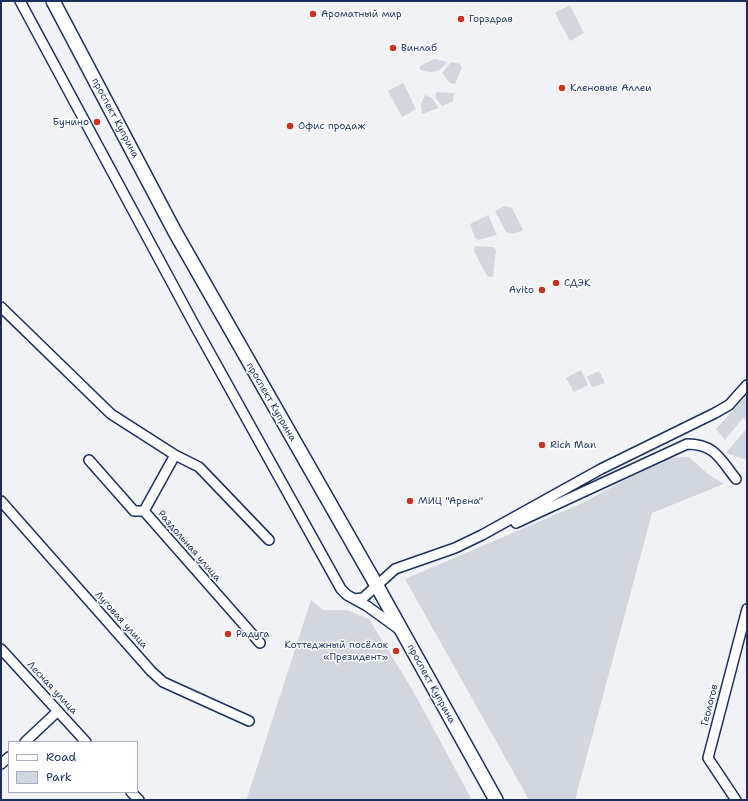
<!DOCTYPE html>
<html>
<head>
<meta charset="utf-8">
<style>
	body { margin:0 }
	#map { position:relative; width:748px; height:801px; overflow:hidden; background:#f1f2f5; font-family:"Shantell Sans",sans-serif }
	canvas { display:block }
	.frame { position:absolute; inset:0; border:2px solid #1b2f5e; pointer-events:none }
	.legend { position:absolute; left:8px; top:741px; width:130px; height:52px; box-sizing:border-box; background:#fff; border:1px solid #a4acbf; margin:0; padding:5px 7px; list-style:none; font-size:12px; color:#1b2f5e }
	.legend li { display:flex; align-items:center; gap:8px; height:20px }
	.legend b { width:20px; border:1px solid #a4acbf }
</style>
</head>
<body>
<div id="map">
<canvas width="748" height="801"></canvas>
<div class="frame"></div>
<ul class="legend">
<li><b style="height:5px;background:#fff"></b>Road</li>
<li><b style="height:11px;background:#d2d6df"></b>Park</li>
</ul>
</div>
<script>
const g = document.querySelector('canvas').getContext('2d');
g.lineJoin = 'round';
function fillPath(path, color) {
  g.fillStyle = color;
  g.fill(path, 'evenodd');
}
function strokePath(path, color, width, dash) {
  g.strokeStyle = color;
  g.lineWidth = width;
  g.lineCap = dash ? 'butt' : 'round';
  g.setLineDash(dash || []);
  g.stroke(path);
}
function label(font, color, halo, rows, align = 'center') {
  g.font = font + ' "Shantell Sans",sans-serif';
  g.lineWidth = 3;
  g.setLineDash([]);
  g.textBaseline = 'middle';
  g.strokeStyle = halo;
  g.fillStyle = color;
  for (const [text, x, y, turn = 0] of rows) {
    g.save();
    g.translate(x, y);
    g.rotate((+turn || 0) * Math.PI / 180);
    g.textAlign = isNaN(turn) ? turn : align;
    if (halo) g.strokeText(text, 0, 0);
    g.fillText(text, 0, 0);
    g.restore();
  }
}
fillPath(new Path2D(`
	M570 5 584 33 570 41 555 13Z
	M434 59 447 62C439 73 432 74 419 69L420 66Z
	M451 62 460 64 462 67 455 84 450 83 442 73Z
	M403 83 416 109 402 117 388 91Z
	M437 92 454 93 453 101 442 106 435 97Z
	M425 95 432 98 439 108 422 114 421 104Z
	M505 206 512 208 523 230 514 234 506 232 495 211Z
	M488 215 497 235 478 240 475 238 470 224Z
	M475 246 493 247 496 250 493 276 491 277 487 276 474 251Z
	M581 370 588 385 574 392 566 378Z
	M599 371 605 383 592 387 587 377Z
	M747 395V422L743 418 725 440 716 429Z
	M747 428V460L726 453Z
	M689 457 708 474 724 484 747 474 736 479 652 513 575 800H529L405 579 578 505 667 458Z
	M311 600 323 610H347L369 619 412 689 472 800H248L247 798Z`), '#d2d6df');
const minor = new Path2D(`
	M20 1 195 326 341 589 347 595 367 606 400 630
	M1 307 111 414 175 455 199 467 269 540
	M175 455 144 511 260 643
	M89 460 134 511H144
	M1 501 151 671 163 682 249 721
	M513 518 516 523 687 444C715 444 720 459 736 479
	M354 599 363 598 395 569 455 548 482 535 601 469 715 413 729 405 747 385
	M1 649 86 742
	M25 742 58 711
	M1 764 9 757
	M131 792 139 800
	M736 800 708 758 747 609`);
const secondary = new Path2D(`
	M53 1 175 232 377 586 496 800`);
strokePath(minor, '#1b2f5e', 12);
strokePath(secondary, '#1b2f5e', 16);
strokePath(minor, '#fff', 9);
strokePath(secondary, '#fff', 13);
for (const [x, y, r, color] of [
	[313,14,4,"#c8321e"],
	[461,19,4,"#c8321e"],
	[393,48,4,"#c8321e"],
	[562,88,4,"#c8321e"],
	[97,122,4,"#c8321e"],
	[290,126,4,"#c8321e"],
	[556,283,4,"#c8321e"],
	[542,290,4,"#c8321e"],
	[542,445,4,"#c8321e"],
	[410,501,4,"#c8321e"],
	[228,634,4,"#c8321e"],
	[396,651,4,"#c8321e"]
]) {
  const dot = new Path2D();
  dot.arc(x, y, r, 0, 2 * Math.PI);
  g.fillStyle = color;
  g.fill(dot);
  strokePath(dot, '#fff', 1.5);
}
label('10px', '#1b2f5e', '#fff', [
	["Ароматный мир",321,14],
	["Горздрав",469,19],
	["Винлаб",401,48],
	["Кленовые Аллеи",570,88],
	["Бунино",89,122,"right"],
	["Офис продаж",298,126],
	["СДЭК",564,283],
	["Avito",534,290,"right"],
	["Rich Man",550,445],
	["МИЦ \"Арена\"",418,501],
	["Радуга",236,634],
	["Коттеджный посёлок",388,645,"right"],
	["«Президент»",388,657,"right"]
], 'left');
label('10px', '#1b2f5e', '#fff', [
	["проспект Куприна",115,118,62],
	["проспект Куприна",271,402,60],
	["Раздольная улица",189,546,49],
	["Луговая улица",121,620,48],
	["проспект Куприна",431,684,61],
	["Лесная улица",52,688,47],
	["Геологов",710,705,-76]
]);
</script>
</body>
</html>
